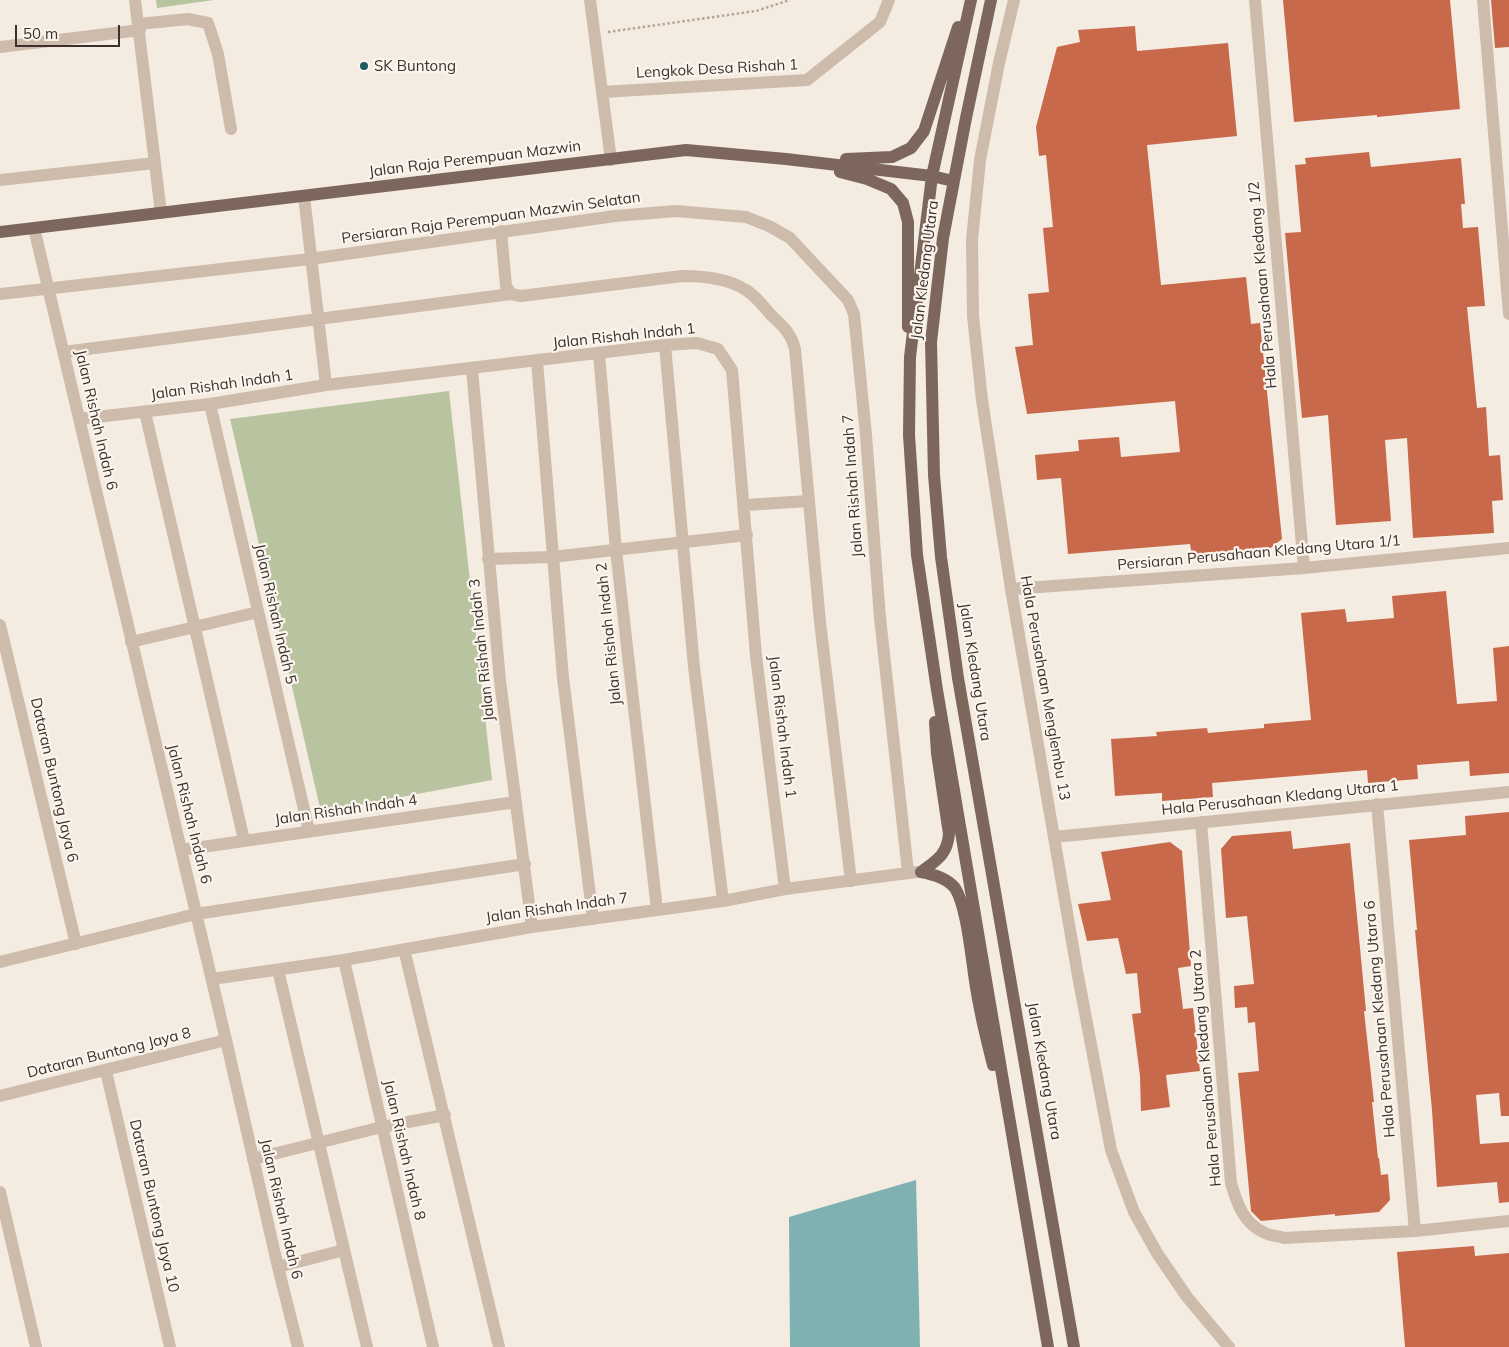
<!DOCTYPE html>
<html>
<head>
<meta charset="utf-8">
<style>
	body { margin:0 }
	#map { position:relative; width:1509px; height:1347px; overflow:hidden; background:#f4ebe1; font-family:Mulish,sans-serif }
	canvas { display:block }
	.scale { position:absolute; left:15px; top:25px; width:105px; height:22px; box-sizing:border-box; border:2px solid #3b302b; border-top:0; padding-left:6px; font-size:15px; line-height:18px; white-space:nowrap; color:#3b302b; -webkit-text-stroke:4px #fbf5ee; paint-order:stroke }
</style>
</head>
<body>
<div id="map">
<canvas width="1509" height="1347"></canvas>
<div class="scale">50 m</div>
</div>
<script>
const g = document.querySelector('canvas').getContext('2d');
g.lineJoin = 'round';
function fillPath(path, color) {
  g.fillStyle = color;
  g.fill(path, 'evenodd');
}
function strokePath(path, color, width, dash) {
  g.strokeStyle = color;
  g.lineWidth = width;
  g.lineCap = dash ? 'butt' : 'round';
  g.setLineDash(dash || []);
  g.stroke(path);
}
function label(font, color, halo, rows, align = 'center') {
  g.font = font + ' Mulish,sans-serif';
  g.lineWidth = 4.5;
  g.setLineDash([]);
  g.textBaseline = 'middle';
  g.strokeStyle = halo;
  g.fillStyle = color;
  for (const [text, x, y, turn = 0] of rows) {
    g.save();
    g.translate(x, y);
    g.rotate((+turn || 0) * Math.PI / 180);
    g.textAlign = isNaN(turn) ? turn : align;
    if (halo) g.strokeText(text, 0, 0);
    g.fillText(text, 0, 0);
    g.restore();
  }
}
fillPath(new Path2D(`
	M156 0H214L157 8Z
	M449 391 492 780 321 812 230 419Z`), '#b8c4a0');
fillPath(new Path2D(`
	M916 1180 920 1347H790L789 1217Z`), '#7fb0b2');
fillPath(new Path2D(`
	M1283 0H1450L1460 109 1377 117V115L1294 122Z
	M1491 0H1509V47L1495 48Z
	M1135 26 1137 51 1228 43 1237 136 1147 145 1161 285 1246 277 1251 324 1260 323 1282 539 1268 550 1192 555 1190 544 1068 554 1061 478 1037 480 1035 455 1079 451 1078 440 1119 437 1121 457 1180 452 1175 401 1027 414 1015 347 1033 345 1028 294 1049 292 1043 228 1053 227 1046 155 1039 156 1036 127 1057 47 1080 42 1078 30Z
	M1369 152 1371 167 1461 158 1465 204H1461L1463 228 1478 227 1485 306 1467 307 1477 408 1486 407 1489 456 1500 455 1503 500 1492 501 1494 533 1413 538 1407 438 1385 440 1391 521 1336 525 1328 415 1302 418 1285 233 1301 232 1295 165 1306 164 1305 158Z
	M1446 591 1457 704 1497 701 1493 648 1509 646V773L1470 776 1469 761 1417 765 1418 779 1368 783 1367 770 1212 783 1213 797 1162 801V793L1115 796 1111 739 1157 736 1156 732 1207 728 1208 733 1264 728V724L1311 720 1301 613 1345 609 1347 622 1394 618 1392 596Z
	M1509 812V1116H1501L1499 1093 1476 1095 1480 1144 1509 1142V1202L1499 1203 1497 1182 1437 1187 1432 1110 1419 973 1415 930H1417L1409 840 1466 835 1465 816Z
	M1291 831 1293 849 1350 843 1366 1011H1364L1374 1102H1372L1378 1158H1379L1381 1175 1388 1174 1390 1200 1379 1212 1335 1216V1214L1261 1221 1251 1211 1238 1073 1259 1071 1255 1022 1248 1023 1247 1007 1235 1008 1234 986 1254 984 1247 916 1226 918 1221 849 1232 836Z
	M1170 842 1182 851 1191 966 1178 968 1183 1009 1193 1008 1200 1071 1166 1075 1170 1107 1141 1111 1140 1076 1132 1014 1141 1013 1137 973 1126 974 1118 938 1087 941 1078 904 1111 900 1101 852Z
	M1474 1246 1475 1256 1509 1253V1347H1405L1397 1252Z`), '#c8694b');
strokePath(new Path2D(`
	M608 32 756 11 790 0`), '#b9a596', 2.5, [2.5, 2.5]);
strokePath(new Path2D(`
	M135 0 161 213
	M590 0 611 160
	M1014 0 999 63 980 160 972 240 973 316 982 400 1011 589 1078 976 1111 1150 1134 1212 1157 1253 1187 1297 1229 1347
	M1255 0 1304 568
	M1483 0 1509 314
	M139 24 188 19 208 23 218 54 231 129
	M0 47 140 30
	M602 92 807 80 880 22 889 0
	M0 180 155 163
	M304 196 326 385
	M34 228 226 1040 278 1267 298 1347
	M501 231 506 286 511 294
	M0 294 310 259 615 216 676 211 746 217 769 226 790 238 848 300 854 314 866 435 880 618 908 872
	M665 345 694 667 723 901
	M64 352 511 294 521 296 682 276C702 276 729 279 746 290 756 296 764 307 771 315 783 326 791 333 795 349L820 622 851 881
	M599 354 616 550 657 910
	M537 361 563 678 593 919
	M472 369 500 681 532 927
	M210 404 309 831
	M145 412 244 840
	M79 419 210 404 326 385 665 345 697 343 718 349 732 370 756 656 785 889
	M745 505 809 501
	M488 559 552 557 747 535
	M1011 589 1304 568 1509 548
	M0 625 76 944
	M131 642 258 612
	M1377 804 1415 1231
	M1201 822 1231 1183C1237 1204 1244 1224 1265 1233 1271 1236 1278 1236 1284 1238L1415 1231 1509 1221
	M1054 837 1509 792
	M181 850 516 802
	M404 949 499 1347
	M344 960 433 1347
	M0 962 196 914 525 864
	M278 970 367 1347
	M212 979 344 960 532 927 723 901 785 889 916 872
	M106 1071 170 1347
	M0 1096 226 1040
	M253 1159 382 1127 445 1115
	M0 1192 36 1347
	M278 1267 344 1250`), '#cdbbac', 12);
strokePath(new Path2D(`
	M971 0 932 176 910 357 909 435 917 555 937 690 1048 1347
	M991 0 966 118 943 238 931 342 934 475 941 557 958 678 1074 1347
	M846 159 892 157 911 148 924 131 958 27
	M840 172 867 179 891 189 903 203 908 222V327
	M0 232 686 150 786 159 932 176 953 181
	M921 872C932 874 947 878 955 888 968 908 972 968 977 993 981 1018 987 1041 993 1065
	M921 872C937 860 947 855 949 834L937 753 935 722`), '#7d675c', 12);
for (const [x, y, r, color] of [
	[364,66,5,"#1f5a5e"]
]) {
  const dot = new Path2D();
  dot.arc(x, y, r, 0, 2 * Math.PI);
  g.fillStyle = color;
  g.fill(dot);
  strokePath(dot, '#fbf5ee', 2);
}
label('15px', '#3b302b', '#fbf5ee', [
	["SK Buntong",374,66]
], 'left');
label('15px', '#3b302b', '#fbf5ee', [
	["Lengkok Desa Rishah 1",717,69,-3],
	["Jalan Raja Perempuan Mazwin",475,159,-7],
	["Persiaran Raja Perempuan Mazwin Selatan",491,218,-8],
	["Jalan Kledang Utara",925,270,-83],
	["Hala Perusahaan Kledang 1/2",1263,285,-95],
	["Jalan Rishah Indah 1",624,336,-6],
	["Jalan Rishah Indah 1",222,385,-8],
	["Jalan Rishah Indah 6",96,420,77],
	["Jalan Rishah Indah 7",853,486,-94],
	["Persiaran Perusahaan Kledang Utara 1/1",1259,553,-5],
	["Jalan Rishah Indah 5",275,614,77],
	["Jalan Rishah Indah 2",609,634,-96],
	["Jalan Rishah Indah 3",482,650,-96],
	["Jalan Kledang Utara",975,672,81],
	["Hala Perusahaan Menglembu 13",1045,688,80],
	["Jalan Rishah Indah 1",782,727,83],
	["Dataran Buntong Jaya 6",54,780,77],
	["Hala Perusahaan Kledang Utara 1",1280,798,-6],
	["Jalan Rishah Indah 4",346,810,-8],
	["Jalan Rishah Indah 6",189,814,76],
	["Jalan Rishah Indah 7",557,908,-8],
	["Hala Perusahaan Kledang Utara 6",1380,1019,-95],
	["Dataran Buntong Jaya 8",109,1053,-14],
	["Hala Perusahaan Kledang Utara 2",1206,1068,-95],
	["Jalan Kledang Utara",1044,1071,80],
	["Jalan Rishah Indah 8",404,1150,77],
	["Dataran Buntong Jaya 10",154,1206,77],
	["Jalan Rishah Indah 6",281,1209,77]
]);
</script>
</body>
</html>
